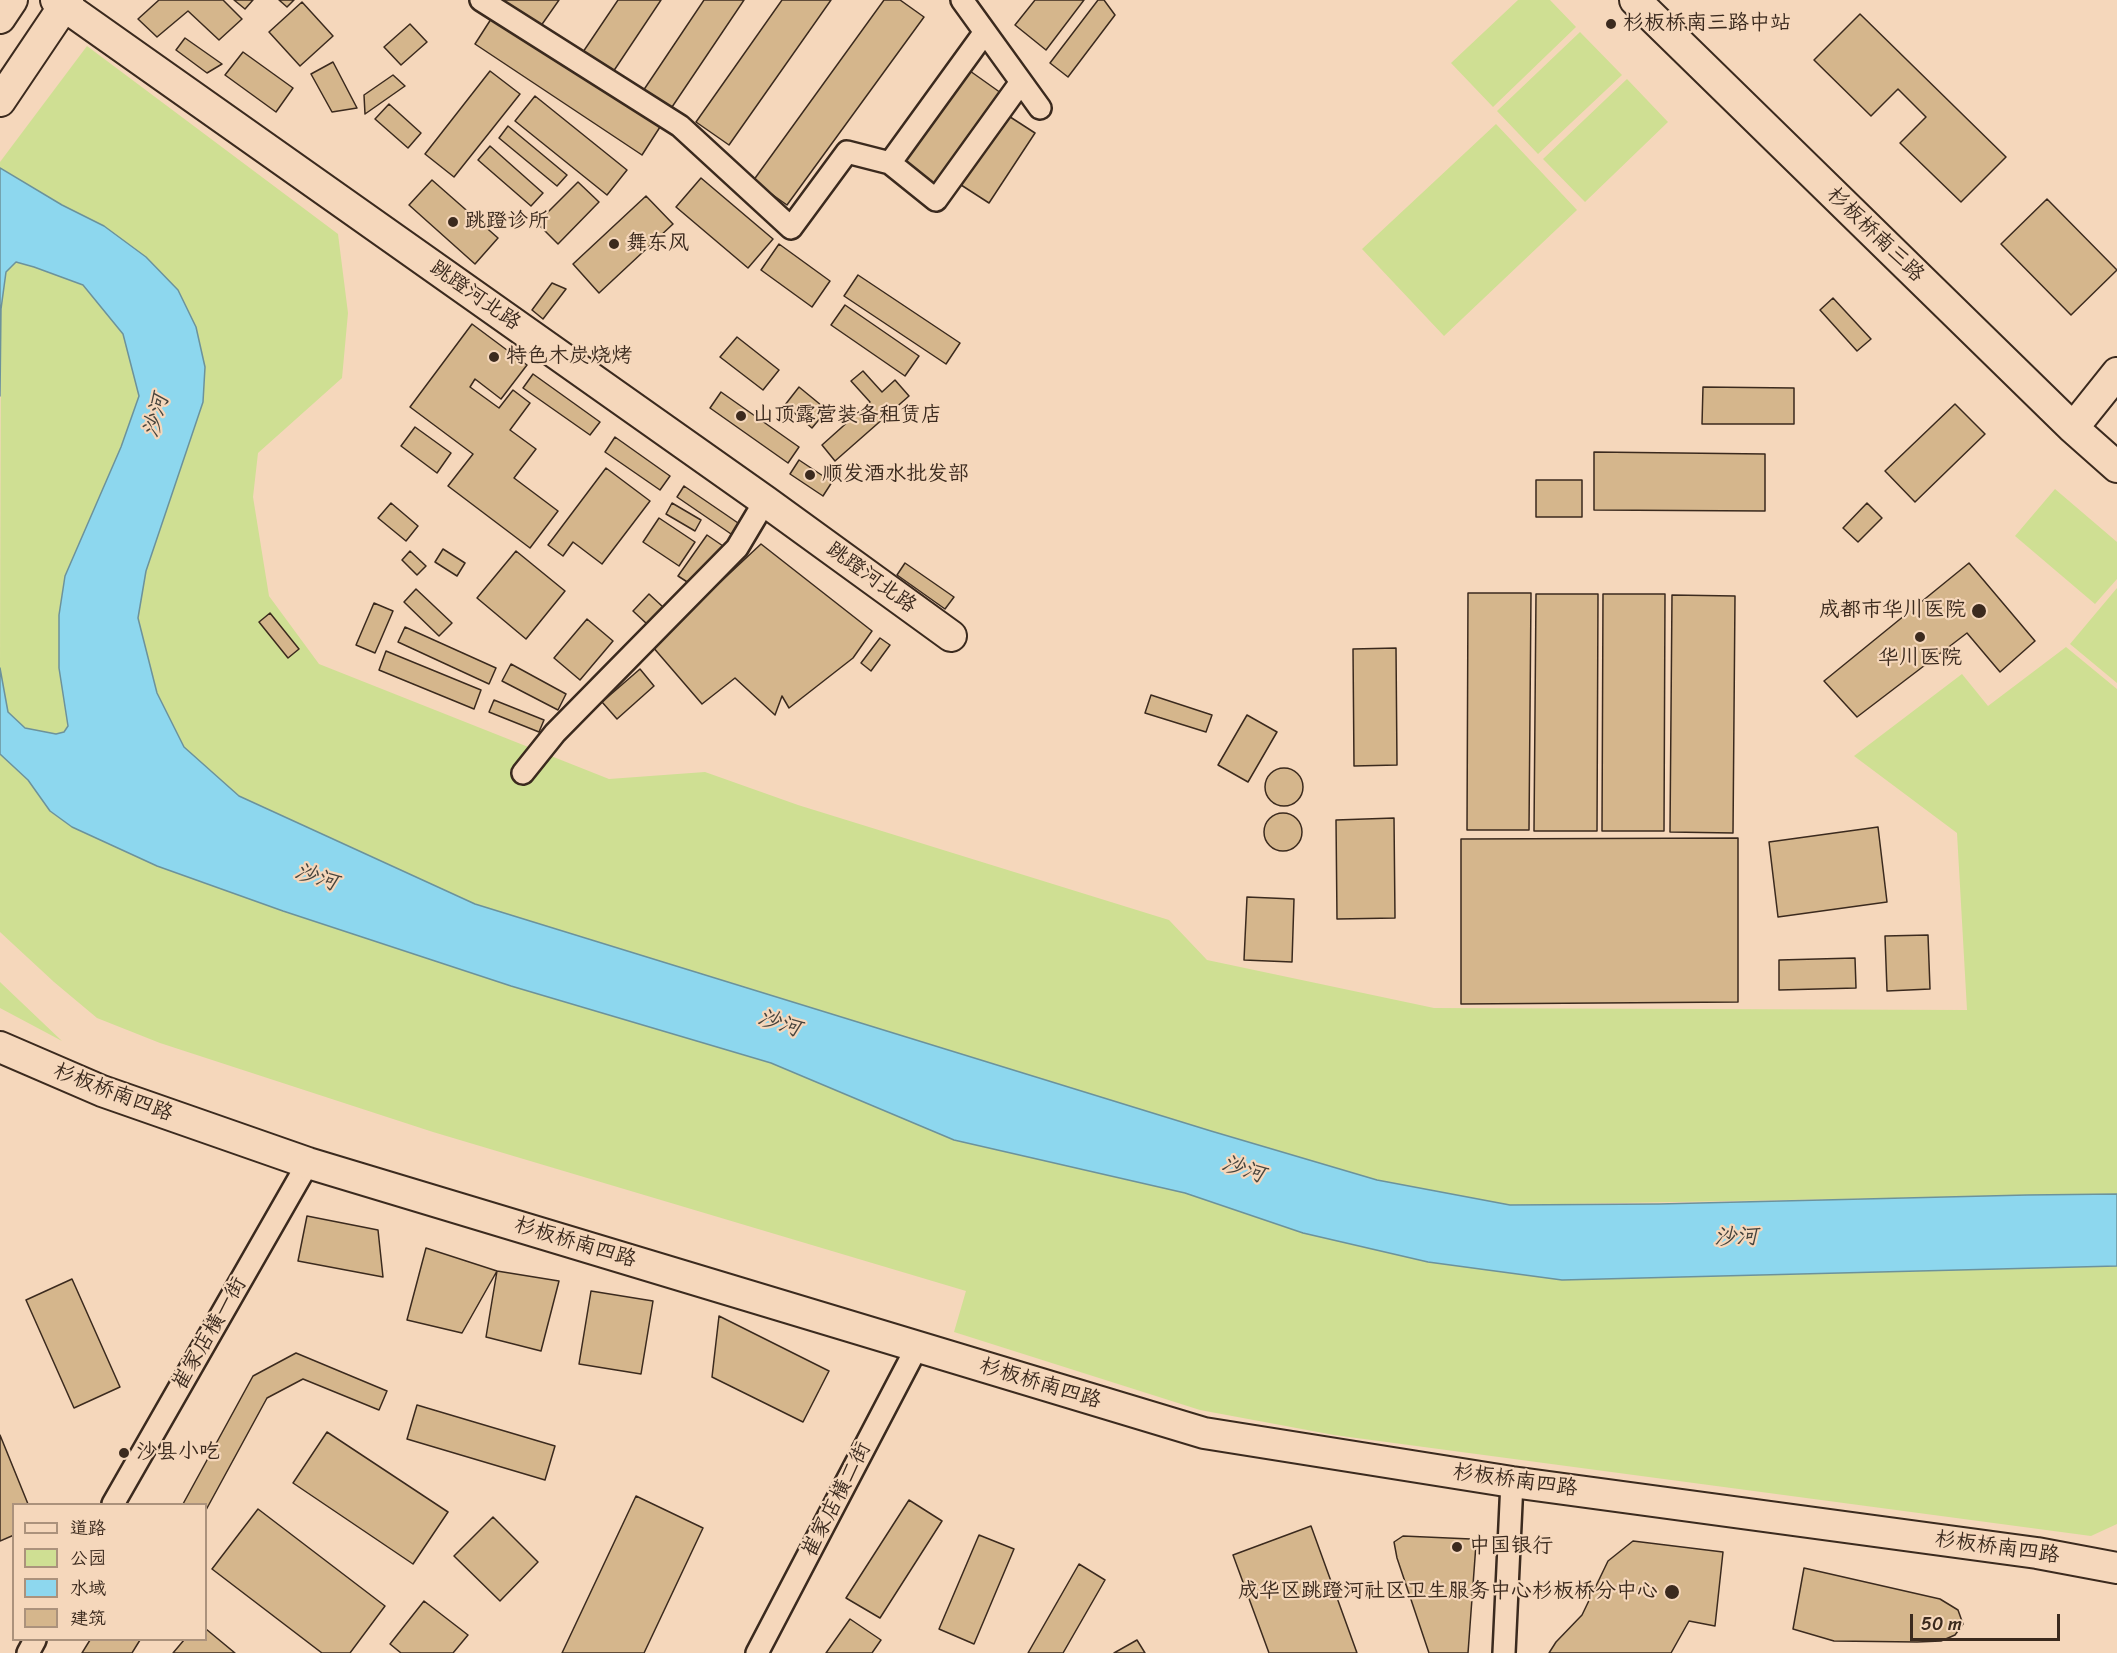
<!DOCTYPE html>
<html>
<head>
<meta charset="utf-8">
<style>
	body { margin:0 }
	#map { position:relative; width:2117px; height:1653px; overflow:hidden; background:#f5d7bb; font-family:Sriracha,"LXGW WenKai TC",sans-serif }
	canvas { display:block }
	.legend { position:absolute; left:12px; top:1503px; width:195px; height:138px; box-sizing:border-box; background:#f5d7bb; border:2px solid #ab927c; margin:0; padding:8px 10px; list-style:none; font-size:18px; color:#3b2a1e }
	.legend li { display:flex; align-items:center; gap:12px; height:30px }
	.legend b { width:30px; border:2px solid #ab927c }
	.scale { position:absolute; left:1910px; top:1614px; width:150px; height:27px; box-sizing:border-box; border:3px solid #3b2a1e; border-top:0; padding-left:8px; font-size:18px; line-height:21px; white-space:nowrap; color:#3b2a1e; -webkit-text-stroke:4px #f5d7bb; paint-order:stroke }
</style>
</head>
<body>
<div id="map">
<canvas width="2117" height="1653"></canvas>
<ul class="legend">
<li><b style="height:8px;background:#f5d7bb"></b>道路</li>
<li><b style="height:16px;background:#cfdf93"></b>公园</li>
<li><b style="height:16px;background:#8dd7ee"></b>水域</li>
<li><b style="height:16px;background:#d5b68c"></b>建筑</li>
</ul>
<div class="scale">50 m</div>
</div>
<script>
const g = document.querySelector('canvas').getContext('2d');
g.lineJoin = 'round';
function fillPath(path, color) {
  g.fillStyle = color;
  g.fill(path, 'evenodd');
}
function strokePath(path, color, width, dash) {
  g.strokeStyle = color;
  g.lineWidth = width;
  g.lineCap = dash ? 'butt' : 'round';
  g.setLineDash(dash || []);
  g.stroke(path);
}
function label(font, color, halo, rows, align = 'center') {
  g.font = font + ' Sriracha,"LXGW WenKai TC",sans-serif';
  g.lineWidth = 4.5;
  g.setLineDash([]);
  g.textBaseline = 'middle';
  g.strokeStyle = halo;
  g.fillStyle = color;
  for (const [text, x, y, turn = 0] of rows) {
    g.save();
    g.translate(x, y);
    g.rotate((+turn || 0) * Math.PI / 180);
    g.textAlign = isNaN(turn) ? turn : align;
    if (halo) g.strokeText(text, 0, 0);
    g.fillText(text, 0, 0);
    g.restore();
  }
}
fillPath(new Path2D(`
	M1518 0H1550L1576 27 1493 107 1451 63Z
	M1580 32 1622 75 1538 154 1497 111Z
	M87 46 338 234 348 313 342 378 258 453 253 497 269 596 319 664 609 779 705 772 798 805 1169 920 1207 960 1434 1008 1967 1010 1957 833 1854 756 1962 674 1988 706 2066 647 2117 689V1194L1510 1205 1377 1180 1323 1166 475 904 239 796 184 747 157 693 138 618 146 571 203 402 104 226 62 205 0 168V162Z
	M1627 79 1668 122 1585 202 1543 159Z
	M1496 124 1577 210 1444 336 1362 249Z
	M16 262 34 267 83 285 123 334 139 396 121 447 65 576 59 615V668L68 726 64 732 56 734 25 728 8 712 0 668 1 309 6 272Z
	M2055 489 2117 542V579L2095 604 2015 536Z
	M2117 588V683L2070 644Z
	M0 754 28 780 50 811 72 827 157 866 283 911 511 986 771 1063 954 1140 1185 1193 1303 1233 1562 1280 2117 1266V1524L2091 1536 1334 1435 1200 1410 954 1332 966 1291 433 1132 160 1043 97 1018 54 982 0 932Z
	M0 982 62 1041 0 1008Z`), '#cfdf93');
const water = new Path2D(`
	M0 168 62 205 104 226 146 257 178 290 196 327 205 367 203 402 146 571 138 618 157 693 184 747 239 796 475 904 1211 1131 1377 1180 1510 1205 1659 1204 2027 1195 2117 1194V1266L1562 1280 1428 1262 1303 1233 1185 1193 954 1140 771 1063 511 986 283 911 157 866 72 827 50 811 28 780 0 754V668L8 712 25 728 56 734 64 732 68 726 59 668V615L65 576 121 447 139 396 123 334 83 285 34 267 16 262 6 272 1 309 0 396Z`);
fillPath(water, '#8dd7ee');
strokePath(water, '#6c929b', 1.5);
const building = new Path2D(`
	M159 0H223L242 19 219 40 188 11 157 37 138 19Z
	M234 0H253L245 9Z
	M279 0H294L287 7Z
	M496 0H559L538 30Z
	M618 0H661L613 72 583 52Z
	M704 0H744L670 110 643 91Z
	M782 0H831L729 145 696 122Z
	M884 0H900L924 17 787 205 753 181Z
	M1035 0H1084L1046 50 1015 25Z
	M1098 0H1104L1115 15 1068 77 1050 63Z
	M302 2 333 36 300 66 269 32Z
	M1860 14 2006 157 1961 202 1900 143 1926 117 1898 89 1871 116 1814 60Z
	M493 16 660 127 642 155 475 44Z
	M410 24 427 42 401 65 384 47Z
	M185 38 222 64 207 73 176 50Z
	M243 52 293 88 276 112 225 75Z
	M333 62 357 108 332 112 311 74Z
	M490 71 520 94 454 177 425 154Z
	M970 71 1001 93 934 186 903 164Z
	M393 75 405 86 365 114 364 95Z
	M535 96 627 170 607 195 515 121Z
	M389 104 421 133 408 148 375 119Z
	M1004 113 1035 133 989 203 958 183Z
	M508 126 567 175 557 186 499 138Z
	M490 146 543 193 531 206 478 160Z
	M701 178 773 239 748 268 676 207Z
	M432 180 498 238 475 264 409 205Z
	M578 182 599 202 558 244 537 223Z
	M646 196 673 224 599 293 573 264Z
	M2047 199 2117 270 2071 315 2001 244Z
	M779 244 830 281 812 307 761 270Z
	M858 275 960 343 946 364 844 296Z
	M552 283 566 289 543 319 532 310Z
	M1833 298 1871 339 1857 351 1820 310Z
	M845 305 919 356 905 376 831 325Z
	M472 324 527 365 501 399 475 379 470 387 499 408 513 390 530 403 510 430 536 449 514 478 558 511 530 548 448 486 473 454 410 407Z
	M737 337 779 370 763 390 720 357Z
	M863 371 882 392 895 380 909 396 835 461 822 445 870 402 851 381Z
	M533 374 600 422 590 435 523 388Z
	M799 387 827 410 812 428 785 405Z
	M1703 387 1794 388V424H1702Z
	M721 392 799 447 788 463 710 408Z
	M1955 404 1985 434 1915 502 1885 471Z
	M415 427 451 453 437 473 401 446Z
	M615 437 670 476 660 490 605 452Z
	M1594 452 1765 454V511L1594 510Z
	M799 460 832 482 823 496 790 474Z
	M606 468 650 501 602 564 573 542 563 556 548 545Z
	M1536 480H1582V517H1536Z
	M684 486 741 525 734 536 677 497Z
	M391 503 418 526 406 541 378 518Z
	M672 503 701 520 695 531 666 514Z
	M1867 503 1882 518 1858 542 1843 528Z
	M659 518 695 542 679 566 643 542Z
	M707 535 723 546 695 587 678 576Z
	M761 544 872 631 853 658 789 708 782 696 775 715 735 678 702 704 652 646Z
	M443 549 465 563 457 576 435 562Z
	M410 551 426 566 417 575 402 560Z
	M516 551 565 591 526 639 477 598Z
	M905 563 954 597 945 609 897 575Z
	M1969 563 2035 641 2000 672 1967 633 1857 717 1824 681Z
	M416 589 452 623 439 636 404 602Z
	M1468 593H1531L1529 830H1467Z
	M649 594 663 607 647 624 633 611Z
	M1536 594H1598L1597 831H1534Z
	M1603 594H1665L1664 831H1602Z
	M1672 595 1735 596 1733 833 1670 832Z
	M374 603 393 611 375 653 356 645Z
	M270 613 299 649 288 658 259 622Z
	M587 619 613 641 580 680 554 658Z
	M405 627 496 668 489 684 398 642Z
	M880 638 890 645 871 671 861 663Z
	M1396 648 1397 765 1354 766 1353 649Z
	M386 651 481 690 474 709 379 670Z
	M511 664 566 694 558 710 502 681Z
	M640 669 654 686 617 719 602 702Z
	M1151 695 1212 715 1206 732 1145 713Z
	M494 700 544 720 539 732 489 712Z
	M1247 715 1277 732 1248 782 1218 765Z
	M1265 787a19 19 0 1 1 38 0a19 19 0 1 1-38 0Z
	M1264 832a19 19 0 1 1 38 0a19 19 0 1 1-38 0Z
	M1394 818 1395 918 1337 919 1336 820Z
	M1878 827 1887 902 1778 917 1769 842Z
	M1738 838V1002L1461 1004V839Z
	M1247 897 1294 899 1292 962 1244 960Z
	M1928 935 1930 989 1887 991 1885 936Z
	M1855 958 1856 988 1779 990V960Z
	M307 1216 378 1230 383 1277 298 1261Z
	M426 1248 497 1271 462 1333 407 1320Z
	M497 1271 559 1281 541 1351 486 1337Z
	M72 1279 120 1387 74 1408 26 1300Z
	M591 1291 653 1301 641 1374 579 1364Z
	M719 1316 829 1371 803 1422 712 1377Z
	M296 1353 387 1391 379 1410 303 1379 267 1398 206 1510V1504H183L253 1376Z
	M417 1405 555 1446 545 1480 407 1439Z
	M327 1432 448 1512 413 1564 293 1483Z
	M0 1435 28 1504H14V1535L0 1541Z
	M636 1496 703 1528 644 1653H562Z
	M909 1500 942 1521 880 1618 846 1598Z
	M258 1509 385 1606 350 1653H322L212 1569Z
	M493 1517 538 1562 500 1601 454 1556Z
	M1311 1526 1357 1653H1269L1233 1555Z
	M979 1535 1014 1549 974 1644 939 1629Z
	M1403 1536 1471 1539 1476 1544 1468 1653H1429L1397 1558 1394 1542Z
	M1633 1541 1723 1552 1715 1626 1689 1621 1671 1653H1549L1556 1642 1582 1615 1608 1561Z
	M1079 1564 1105 1580 1063 1653H1028Z
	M1804 1568 1940 1599 1958 1610 1963 1624 1955 1635 1941 1641 1917 1642 1834 1641 1793 1629Z
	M424 1601 468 1635 453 1653H401L390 1644Z
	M850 1619 881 1640 872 1653H826Z
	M206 1629 235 1653H173L184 1640H206Z
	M90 1640H140L132 1653H82Z
	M1137 1640 1145 1653H1114Z`);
fillPath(building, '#d5b68c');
strokePath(building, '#3b2a1e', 1.5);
const street = new Path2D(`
	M481 0 680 126 791 228 847 152 890 163
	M962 0 1040 108
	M985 32 890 163 936 200 1021 82
	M523 773 555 733 737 548 765 501
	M113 1504 308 1163
	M28 1653 35 1640
	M757 1653 917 1347
	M1504 1653 1512 1482`);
const secondary = new Path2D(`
	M56 0 765 501 951 636
	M1635 0 2073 428 2117 467
	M0 18 12 0
	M0 101 68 0
	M2073 428 2117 373
	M0 1047 102 1091 308 1163 1204 1433 1512 1482 2037 1553 2117 1568`);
strokePath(street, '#3b2a1e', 26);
strokePath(secondary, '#3b2a1e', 34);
strokePath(street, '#f5d7bb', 21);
strokePath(secondary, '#f5d7bb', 30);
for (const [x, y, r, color] of [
	[1611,24,6,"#3b2a1e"],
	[453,222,6,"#3b2a1e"],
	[614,244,6,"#3b2a1e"],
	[494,357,6,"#3b2a1e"],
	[741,416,6,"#3b2a1e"],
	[810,475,6,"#3b2a1e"],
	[1979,611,8,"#3b2a1e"],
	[1920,637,6,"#3b2a1e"],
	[124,1453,6,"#3b2a1e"],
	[1457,1547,6,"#3b2a1e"],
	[1672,1592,8,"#3b2a1e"]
]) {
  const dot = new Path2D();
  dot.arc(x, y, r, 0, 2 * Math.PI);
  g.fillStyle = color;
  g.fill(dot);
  strokePath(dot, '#f5d7bb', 2);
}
label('21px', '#3b2a1e', '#f5d7bb', [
	["杉板桥南三路中站",1623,24],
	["跳蹬诊所",465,222],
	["舞东风",626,244],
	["特色木炭烧烤",506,357],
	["山顶露营装备租赁店",753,416],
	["顺发酒水批发部",822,475],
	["成都市华川医院",1966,611,"right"],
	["华川医院",1920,659,"center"],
	["沙县小吃",136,1453],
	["中国银行",1469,1547],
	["成华区跳蹬河社区卫生服务中心杉板桥分中心",1658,1592,"right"]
], 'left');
label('21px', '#3b2a1e', '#f5d7bb', [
	["杉板桥南三路",1875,235,44],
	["跳蹬河北路",475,296,35],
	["跳蹬河北路",871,578,36],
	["杉板桥南四路",113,1093,21],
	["杉板桥南四路",575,1243,17],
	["崔家店横一街",210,1334,-60],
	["杉板桥南四路",1040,1384,17],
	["杉板桥南四路",1515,1481,8],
	["崔家店横二街",837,1500,-63],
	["杉板桥南四路",1997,1548,8]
]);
label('italic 22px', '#47443d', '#f5d7bb', [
	["沙河",157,416,-75],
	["沙河",316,878,18],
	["沙河",779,1024,18],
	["沙河",1243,1170,18],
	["沙河",1736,1238,-1]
]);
</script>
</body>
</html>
